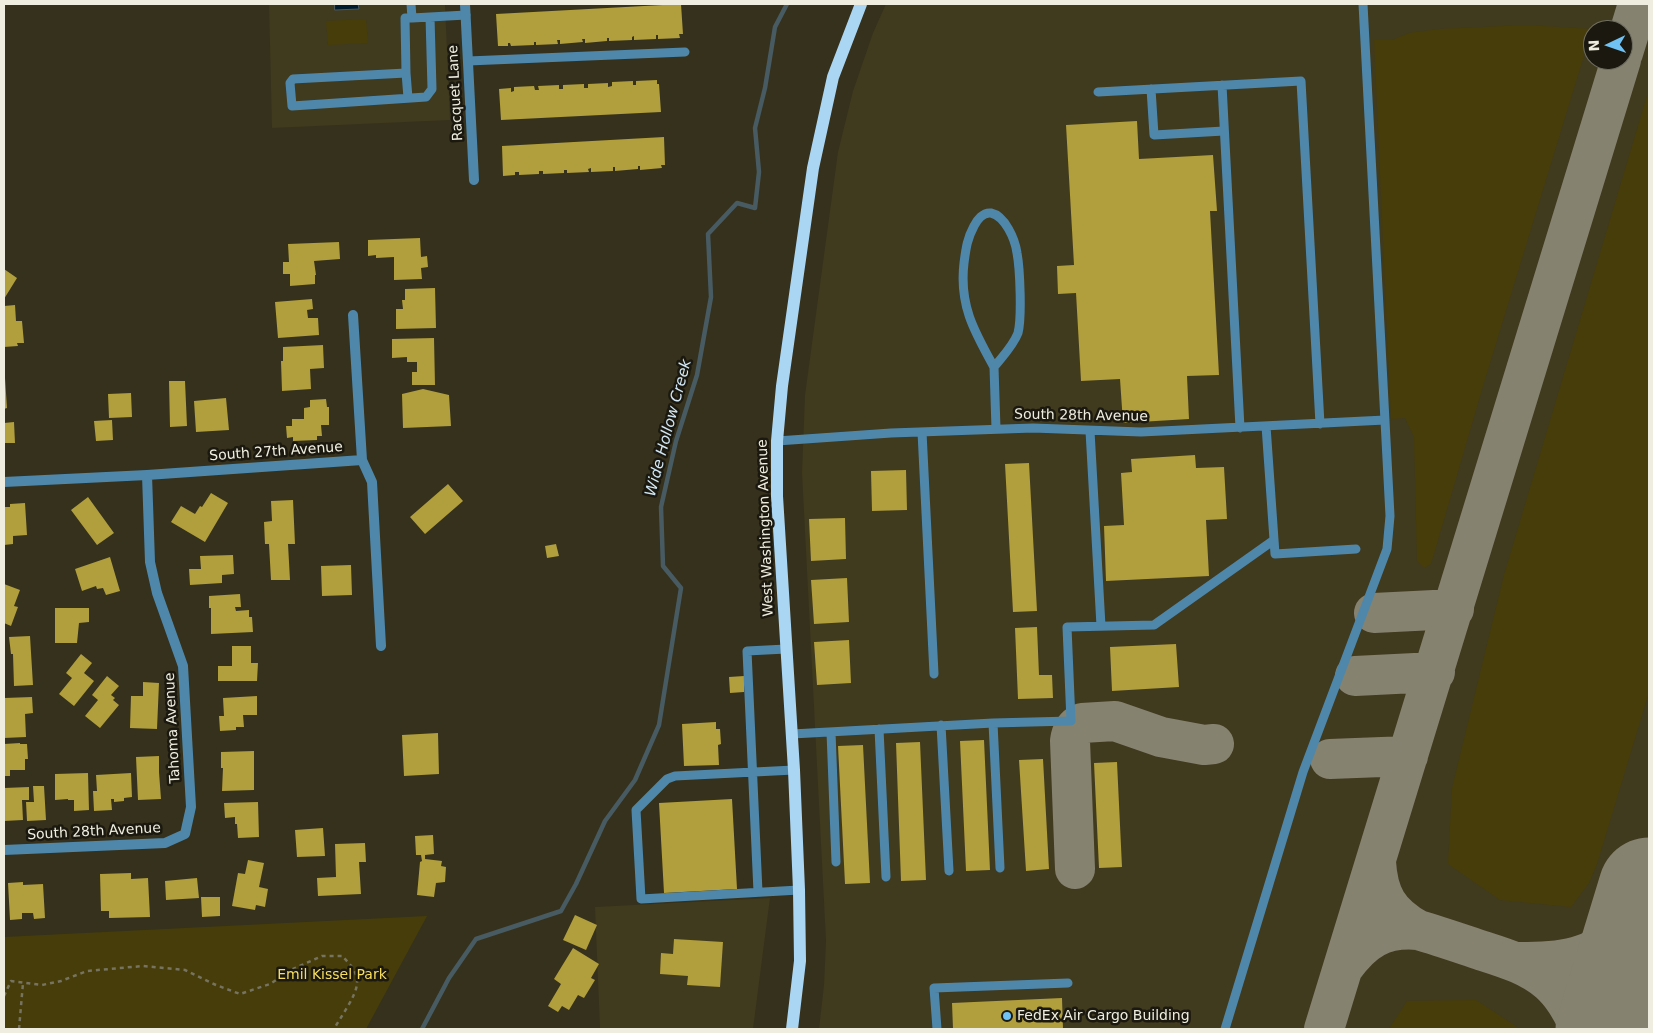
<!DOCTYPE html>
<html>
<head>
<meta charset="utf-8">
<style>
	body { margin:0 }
	#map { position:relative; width:1653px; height:1033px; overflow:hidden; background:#35311c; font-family:"DejaVu Sans",sans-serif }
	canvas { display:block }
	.frame { position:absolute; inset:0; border:5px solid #efeddf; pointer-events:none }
	.north { position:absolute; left:1583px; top:20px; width:50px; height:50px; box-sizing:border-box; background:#1b190f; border:1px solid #706e62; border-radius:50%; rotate:267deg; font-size:14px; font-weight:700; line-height:20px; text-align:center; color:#efeddf }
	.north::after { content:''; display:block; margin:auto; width:18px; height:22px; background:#70c2f4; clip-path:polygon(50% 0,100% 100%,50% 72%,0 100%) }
</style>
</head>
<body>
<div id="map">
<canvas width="1653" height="1033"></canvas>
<div class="frame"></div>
<div class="north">N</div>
</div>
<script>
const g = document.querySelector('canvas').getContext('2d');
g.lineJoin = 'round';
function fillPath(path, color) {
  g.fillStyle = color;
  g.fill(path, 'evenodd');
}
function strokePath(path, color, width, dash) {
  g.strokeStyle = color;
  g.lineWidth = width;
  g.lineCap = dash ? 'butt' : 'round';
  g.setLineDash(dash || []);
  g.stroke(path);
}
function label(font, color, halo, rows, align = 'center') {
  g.font = font + ' "DejaVu Sans",sans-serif';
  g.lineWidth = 5;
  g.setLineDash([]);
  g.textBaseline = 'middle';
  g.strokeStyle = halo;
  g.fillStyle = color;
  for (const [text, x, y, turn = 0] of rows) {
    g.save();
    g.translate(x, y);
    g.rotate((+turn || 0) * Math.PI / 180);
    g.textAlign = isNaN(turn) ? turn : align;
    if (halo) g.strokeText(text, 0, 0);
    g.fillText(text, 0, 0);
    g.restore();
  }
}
fillPath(new Path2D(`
	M269 4H445L450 120 272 128Z
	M886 4H1649V1029H819L824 985 826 941 802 473 805 395 838 152 853 91 873 33ZM1593 30H1623V60H1593Z
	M770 898 753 1029H600L595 907Z`), '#403a1e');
fillPath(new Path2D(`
	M366 19 368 43 328 45 326 21Z
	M1526 25 1592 29 1483 386 1431 564 1424 568 1417 561 1414 437 1405 418 1391 419 1374 40H1392L1409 33 1439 29Z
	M1649 89V692L1597 864 1589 883 1571 907 1500 900 1448 864 1452 788 1504 575Z
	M427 916 366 1029H4V937Z
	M1476 1000 1520 1029H1389L1407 1001Z`), '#473d0a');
const water = new Path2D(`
	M335 4H358L359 9 335 10Z`);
fillPath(water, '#001c2c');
strokePath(water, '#485b62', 1);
strokePath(new Path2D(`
	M422 1029 449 978 476 939 561 911 576 884 605 821 635 780 659 725 681 588 663 566 661 507 676 441 697 375 711 297 708 234 737 203 755 208 759 172 755 128 765 88 775 27 787 4`), '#485b62', 4.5);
strokePath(new Path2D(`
	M1623 53 1638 4
	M1374 613 1454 609
	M1355 676 1435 672
	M1330 759 1408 756
	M1075 869 1070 741C1071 733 1074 727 1082 723L1115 721 1161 737 1204 745 1214 744
	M1418 930C1439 936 1459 943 1480 950 1505 958 1529 965 1549 982 1564 995 1572 1012 1581 1029
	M1519 962C1567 963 1602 957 1633 916 1639 908 1644 898 1649 889
	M1343 968C1363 940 1383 927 1418 930 1388 913 1378 895 1376 862
	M1324 1029 1621 60`), '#858270', 40);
strokePath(new Path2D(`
	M1606 1029 1649 888`), '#858270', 101);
fillPath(new Path2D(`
	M681 4 683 34H679L680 38 658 39V35H656V39L634 40V36L632 37V40L609 41V38H607V41L585 43V39H582L583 42 560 44V40H557L558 44 536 45V42H534V45L511 46 510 43H508V46H498L496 14Z
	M657 80V84H659L661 112 501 120 499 89 511 88V92L514 91V87L534 86 535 90H539L538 86 559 85V89H563V85L584 84V88H588V84L608 83V87L612 86V82L633 81V85H636V81Z
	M1137 121 1139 159 1213 155 1217 211H1210L1219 375 1187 376 1189 419 1123 423 1120 379 1081 381 1076 293 1058 294 1057 266 1074 265 1066 125Z
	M664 137 665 165H661L662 168 640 170V166H638V169L615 171V167H613V171L591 172V168L588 169 589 172 567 173V170H564V173L543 174V171H539V174L519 175V172H515V175L503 176 502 146Z
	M420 238 421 257 427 256 428 267 421 268 422 279 394 280V257L376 258V255L368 256V240Z
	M339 242 340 259 314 261 316 275H315V284L290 286V274H283V262H289L288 244Z
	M4 269 17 278 4 299Z
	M435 288 436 328 396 329V309H403L402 300H405V289Z
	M312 299 313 309 307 310 308 318H318L319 335 278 338 275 302Z
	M15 305 16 321H22L24 343H17L18 346 4 347V306Z
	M434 338 435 385H412V372H417V362H407V357L392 358V339Z
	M323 345 324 368 310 369 311 389 282 391 281 361H283V347Z
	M4 378H5L7 408 4 409Z
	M169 381H185L187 426 170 427Z
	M423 389 449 395 451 426 403 428 402 394Z
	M131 393 132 417 109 418 108 394Z
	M226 398 229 430 196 432 194 401Z
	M326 399 327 407H329V425H321L322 436H317V440L293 441V437L287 438 286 426H292V419H304V408L310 407V400Z
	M112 420 113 440 96 441 94 421Z
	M14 422 15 443H4V423Z
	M1195 455 1196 468 1224 467 1227 519 1206 520 1209 576 1106 581 1104 526 1124 525 1121 473 1132 472 1131 459Z
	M1029 463 1037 611 1013 612 1005 464Z
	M906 470 907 510 872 511 871 471Z
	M448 484 463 501 425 534 410 517Z
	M211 493 228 503 205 542 171 522 181 506 195 514 200 506 202 507Z
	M88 497 114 533 97 545 71 510Z
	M293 500 295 544H288L290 580H271L269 544H265L264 522 272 521 271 501Z
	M25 503 27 535 13 536V544L4 545V507H10V504Z
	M845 518 846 559 811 561 809 519Z
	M556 544 559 556 547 558 545 546Z
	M233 555 234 574 222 575V583L190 585 189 569H201L200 556Z
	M110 557 120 591 106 595 103 588 97 589 96 586 82 591 75 569Z
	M351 565 352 595 322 596 321 566Z
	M847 578 849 622 814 624 811 580Z
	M4 584 20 590 14 606 18 607 11 626 4 623Z
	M240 594 241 607H235L236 611 249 610V617H252L253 632 211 634V608H209V596Z
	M55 608H89V622L79 623 77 643H55Z
	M1037 627 1039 675H1052L1053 698 1018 699 1015 628Z
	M30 636 33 685 14 686 13 654H11L9 637Z
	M849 640 851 683 817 685 814 642Z
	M1176 644 1179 687 1112 691 1110 647Z
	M232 646H251V663H258L257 681H218V666H232Z
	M81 654 92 663 84 673 94 681 74 706 59 694 72 678 66 673Z
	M107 676 119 686 111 695 115 698 113 700 119 705 100 728 85 716 98 700 92 695Z
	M744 676V692L730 693 729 677Z
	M143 682 159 683 157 729 130 728 131 696H143Z
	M257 696V715H243L244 727H236V730L220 731 219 716H224L223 698Z
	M32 697 33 713 25 714 26 737 4 738V698Z
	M716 722V729H720L721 744 718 745 719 765 684 766 682 724Z
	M438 733 439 774 404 776 402 735Z
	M984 740 990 870 966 871 960 741Z
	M920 742 926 880 901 881 896 743Z
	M20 743V744H27L28 759H25V770H10V776H4V744Z
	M863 745 870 883 845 884 838 746Z
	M254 751V790L222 791 223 768H221V752Z
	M159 756V772L161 799 138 800 136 757Z
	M1043 759 1049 869 1026 871 1019 760Z
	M1117 762 1122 867 1099 868 1094 763Z
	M88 773 89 810 74 811V800H68V799L55 800V774Z
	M131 773 132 797 124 798V801L114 802V799H111L112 810 94 811 93 791H97L96 775Z
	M33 786H44L46 820 27 821 26 802H34Z
	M29 787V800H22L23 820 4 821V788Z
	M732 799 737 889 664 893 659 803Z
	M258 802 259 837 238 838 237 824H235V817L225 818 224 803Z
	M323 828 325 856 297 857 295 830Z
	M433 835 434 854 425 855V859L442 861 441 866 446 867 445 882 436 883 434 897 417 895 420 862 422 861 421 855H416L415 836Z
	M365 843 366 862H359L361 894 318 896 317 878 336 877 335 844Z
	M248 860 264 863 259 887 268 889 265 907 256 905 255 910 232 906 238 873 245 874Z
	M131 873V879L148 878 150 917 109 918V911H101L100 874Z
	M197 878 199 898 166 900 165 881Z
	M23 882V885L43 884 45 918 34 919 33 913H22V919L10 920 8 883Z
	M201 897H220V916L202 917Z
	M575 915 597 925 586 950 563 940Z
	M674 939 723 942 720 987 687 985 688 976 660 974 661 953 673 954Z
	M573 948 599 964 591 978 595 980 584 998 578 995 569 1010 562 1006 558 1012 548 1006 561 984 554 979Z
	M1062 998 1063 1029H953L952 1003Z`), '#b19e3c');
strokePath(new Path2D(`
	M4 996 11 981 42 985 61 981 87 971 143 966 185 970 216 985 240 994 270 984 293 969 322 956H342C349 963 358 972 357 983 357 995 340 1018 334 1029
	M19 1029 23 983`), '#767360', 2.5, [4, 4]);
strokePath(new Path2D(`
	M411 4 412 18 466 15
	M412 18H405L406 73 293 79 290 83 292 106 426 97 432 89 430 17
	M468 61 685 52
	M406 73 408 98
	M1222 85 1240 428
	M1151 89 1154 135 1224 131
	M1098 92 1301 81 1320 424
	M994 367C974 331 959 305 964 263 966 248 967 239 974 226 977 220 983 212 991 213 1005 216 1015 239 1017 253 1020 269 1022 317 1018 333 1013 346 1003 356 994 367L996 429
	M1266 426 1275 554 1356 549
	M1090 431 1101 626
	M922 432 934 674
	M777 441 891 433 1033 428 1141 432 1385 420
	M993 723 1071 721 1067 627 1154 625 1274 540
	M941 725 949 871
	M879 729 886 877
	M831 732 836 862
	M792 734 993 723 1000 868
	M794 770 675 776 667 779 636 810 641 899 799 890
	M758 892 747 651 786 649
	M937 1029 934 988 1068 983
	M1225 1029 1303 772 1387 549 1390 516 1363 4`), '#4f87aa', 9);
strokePath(new Path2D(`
	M465 4 474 180
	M353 315 362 460
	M4 482 147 475 362 460 372 482 381 646
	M4 850 165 843 185 834 191 807 183 666 157 593 150 562 147 475`), '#4f87aa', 10);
strokePath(new Path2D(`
	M792 1029 800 961 799 890 794 770 777 496V441L782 386 813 168 833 77 861 4`), '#abd6f3', 12);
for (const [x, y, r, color] of [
	[1007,1016,5,"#70c2f4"]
]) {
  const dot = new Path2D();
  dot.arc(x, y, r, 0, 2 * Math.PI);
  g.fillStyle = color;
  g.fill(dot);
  strokePath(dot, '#1b190f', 2);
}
label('14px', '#efeddf', '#1b190f', [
	["Racquet Lane",456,93,-93],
	["South 28th Avenue",1081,416,1],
	["South 27th Avenue",276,452,-4],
	["West Washington Avenue",766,528,-92],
	["Tahoma Avenue",173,728,-93],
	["South 28th Avenue",94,832,-3]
]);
label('14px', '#f7de5d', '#1b190f', [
	["Emil Kissel Park",332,975]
]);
label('14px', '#efeddf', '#1b190f', [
	["FedEx Air Cargo Building",1017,1016]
], 'left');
label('italic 15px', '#d2e8f6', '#1b190f', [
	["Wide Hollow Creek",669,428,-75]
]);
</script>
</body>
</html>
